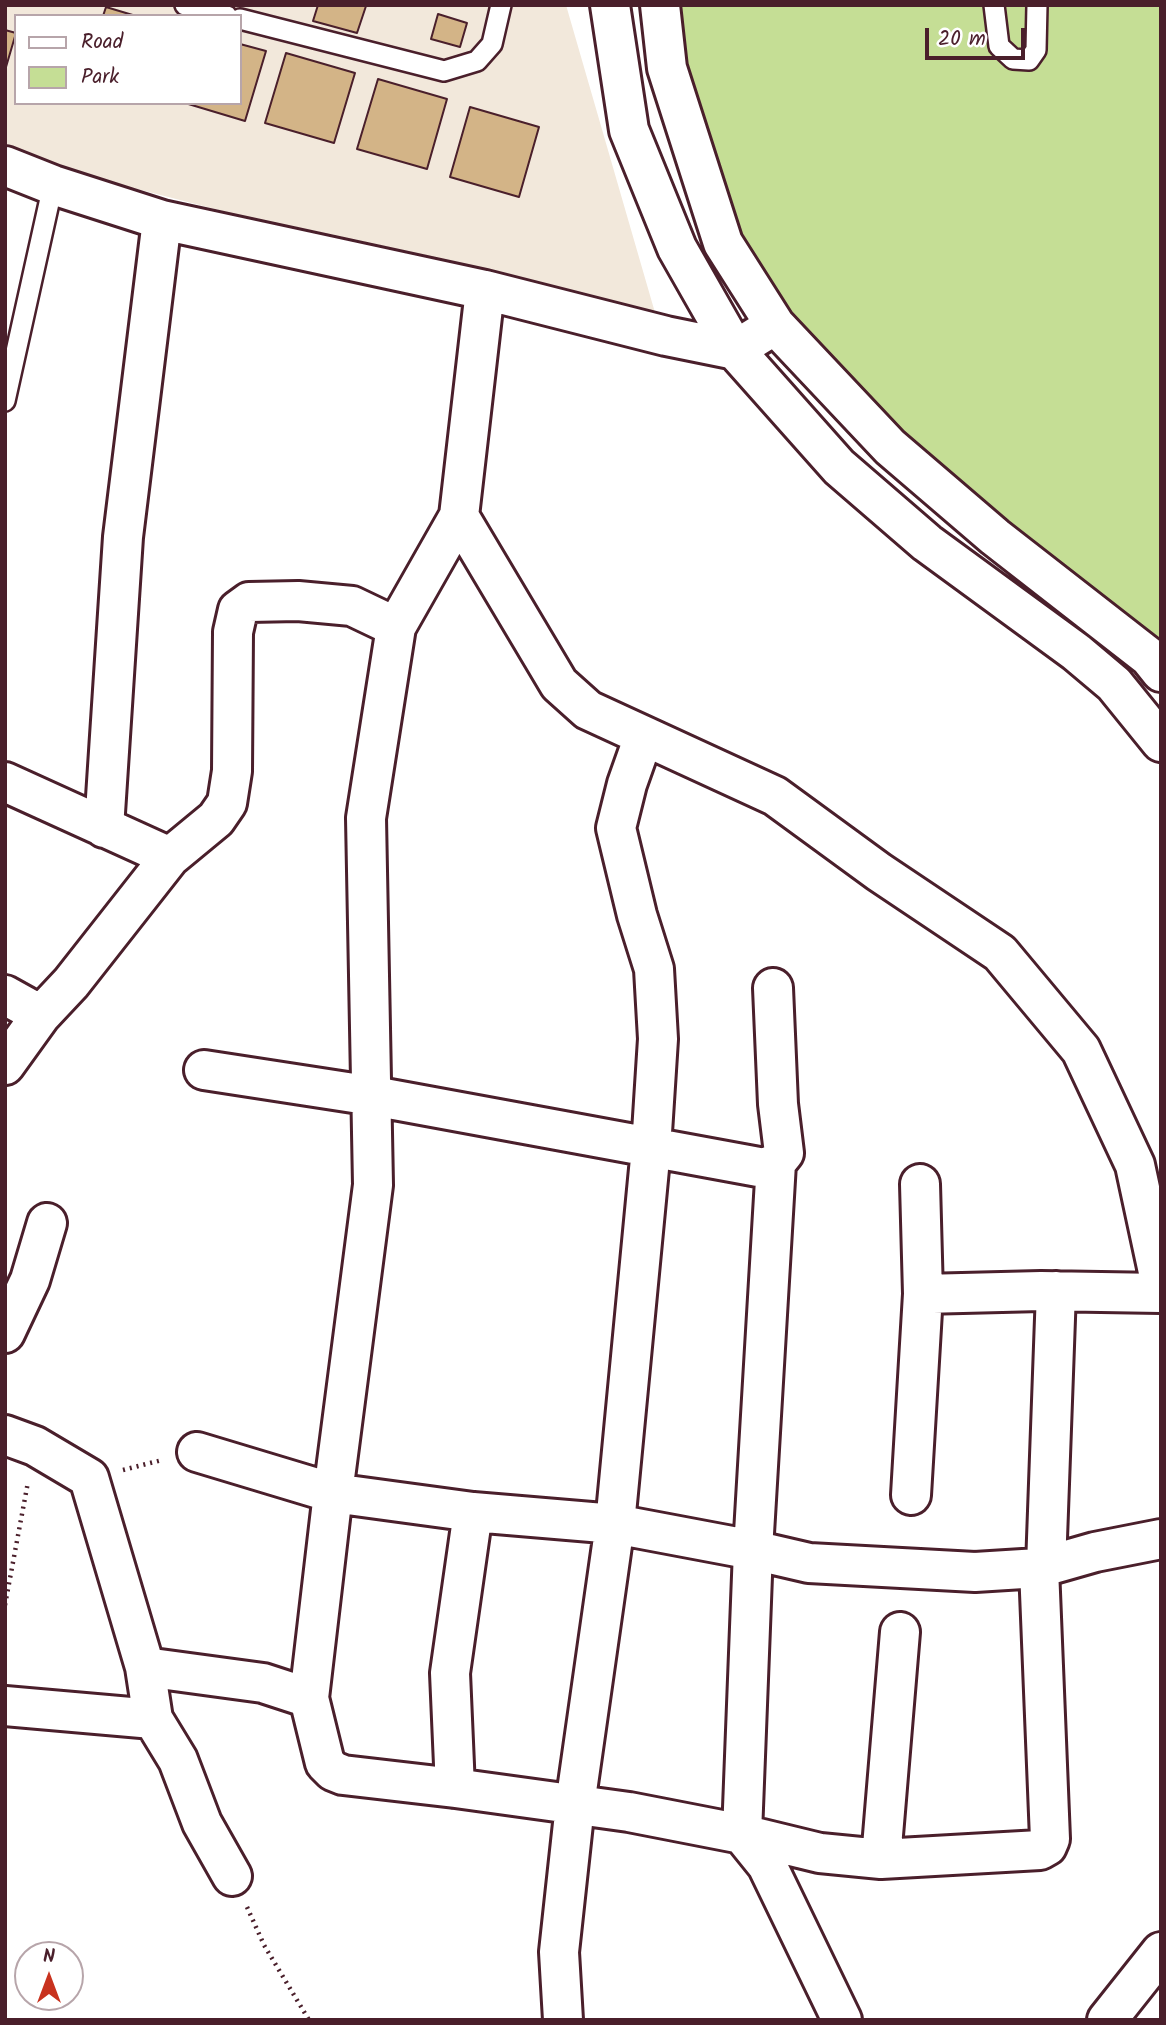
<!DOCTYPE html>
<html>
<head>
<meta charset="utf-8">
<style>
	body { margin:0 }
	#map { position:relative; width:1166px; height:2025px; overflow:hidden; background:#fff; font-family:Kalam,sans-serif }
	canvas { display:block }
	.frame { position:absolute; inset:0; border:7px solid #4a1f2b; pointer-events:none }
	.legend { position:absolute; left:14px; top:14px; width:228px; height:91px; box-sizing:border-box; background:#fff; border:2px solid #b7a5aa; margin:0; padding:9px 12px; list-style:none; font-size:21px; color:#4a1f2b }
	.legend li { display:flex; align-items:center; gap:14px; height:35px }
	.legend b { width:35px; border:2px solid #b7a5aa }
	.north { position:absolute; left:14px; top:1941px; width:70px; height:70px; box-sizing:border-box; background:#fff; border:2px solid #b7a5aa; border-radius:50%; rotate:0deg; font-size:19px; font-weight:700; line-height:28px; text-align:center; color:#4a1f2b }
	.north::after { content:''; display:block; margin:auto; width:24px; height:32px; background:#c8321e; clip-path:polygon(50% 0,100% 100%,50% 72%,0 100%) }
	.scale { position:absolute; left:925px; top:28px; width:100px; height:32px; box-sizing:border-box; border:4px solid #4a1f2b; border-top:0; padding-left:9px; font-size:21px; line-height:24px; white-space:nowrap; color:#4a1f2b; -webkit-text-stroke:5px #fff; paint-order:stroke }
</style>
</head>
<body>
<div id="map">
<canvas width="1166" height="2025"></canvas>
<div class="frame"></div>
<ul class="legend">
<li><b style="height:9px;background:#fff"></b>Road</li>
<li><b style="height:19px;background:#c5de95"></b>Park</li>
</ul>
<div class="north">N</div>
<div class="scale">20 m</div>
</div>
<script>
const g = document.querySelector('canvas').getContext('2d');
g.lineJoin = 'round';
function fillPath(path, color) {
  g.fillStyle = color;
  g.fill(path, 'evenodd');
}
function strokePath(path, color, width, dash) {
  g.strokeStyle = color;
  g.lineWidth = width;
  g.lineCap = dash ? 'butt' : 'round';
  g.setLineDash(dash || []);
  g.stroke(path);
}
fillPath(new Path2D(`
	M5 5H566L658 323 40 164 5 150ZM16 16H240V103H16Z`), '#f2e8db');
fillPath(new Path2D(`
	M667 5H1161V678L983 531 750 283Z`), '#c5de95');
const building = new Path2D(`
	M318 5 366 6 357 33 313 21Z
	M106 7 136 16H103Z
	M438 14 467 23 460 47 431 39Z
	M5 30 16 33 6 67H5Z
	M240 44 266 51 245 121 185 103H240Z
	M286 53 355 73 334 143 265 123Z
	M378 79 447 99 427 169 357 149Z
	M470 107 539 127 519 197 450 177Z`);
fillPath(building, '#d3b487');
strokePath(building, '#4a1f2b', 2);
const lane = new Path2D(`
	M185 5 227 16
	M994 5 999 46 1013 59 1029 60 1036 50 1037 5
	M240 19 444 71 477 61 492 44 501 5
	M5 401 53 185`);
const street = new Path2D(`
	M610 5 629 130 677 248 735 350 839 467 927 543 1076 652 1114 684 1161 742
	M660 5 667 68 723 243 775 325 890 447 995 537 1149 657 1161 672
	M5 166 53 185 162 220
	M459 516 559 684 588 710 775 796 879 872 1000 953 1081 1050 1135 1165 1161 1286
	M5 782 170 857
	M104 828 123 537 162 220 485 290 666 336 735 350 775 325
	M5 995 41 1015
	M5 1065 41 1015 71 983 170 857 216 819 227 803 232 771 233 632 238 610 249 602 298 601 352 606 396 627
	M204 1070 373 1096 764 1168 776 1163 784 1153 778 1104 773 988
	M776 1163 753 1550 742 1834 820 1853 881 1859 1040 1850 1047 1846 1050 1839 1039 1568
	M923 1294 1041 1291 1161 1293
	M5 1333 30 1280 47 1223
	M5 1435 35 1446 89 1478 145 1667 153 1719 178 1760 202 1823 232 1876
	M197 1452 333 1493 473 1512 615 1524 651 1148 658 1039 654 969 637 915 616 828 627 784 644 736
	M911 1495 923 1294 920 1184
	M1046 1566 1056 1291
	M145 1667 263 1683 309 1698 325 1763 333 1771 343 1775 455 1788 629 1812 742 1834 767 1865 842 2020
	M309 1698 333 1493 373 1185 366 818 396 627 459 516 485 290
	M5 1706 153 1719
	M455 1788 450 1673 473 1512
	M881 1859 900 1632
	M563 2020 559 1952 575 1805 615 1524 753 1550 809 1563 975 1572 1039 1568 1095 1552 1161 1539
	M1107 2020 1161 1952`);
strokePath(lane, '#4a1f2b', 24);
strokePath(street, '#4a1f2b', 44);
strokePath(new Path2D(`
	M123 1470 162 1460
	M5 1605 28 1482
	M247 1907 264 1945 309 2020`), '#4a1f2b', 4.5, [2, 5]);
strokePath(lane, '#fff', 19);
strokePath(street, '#fff', 38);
</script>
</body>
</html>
